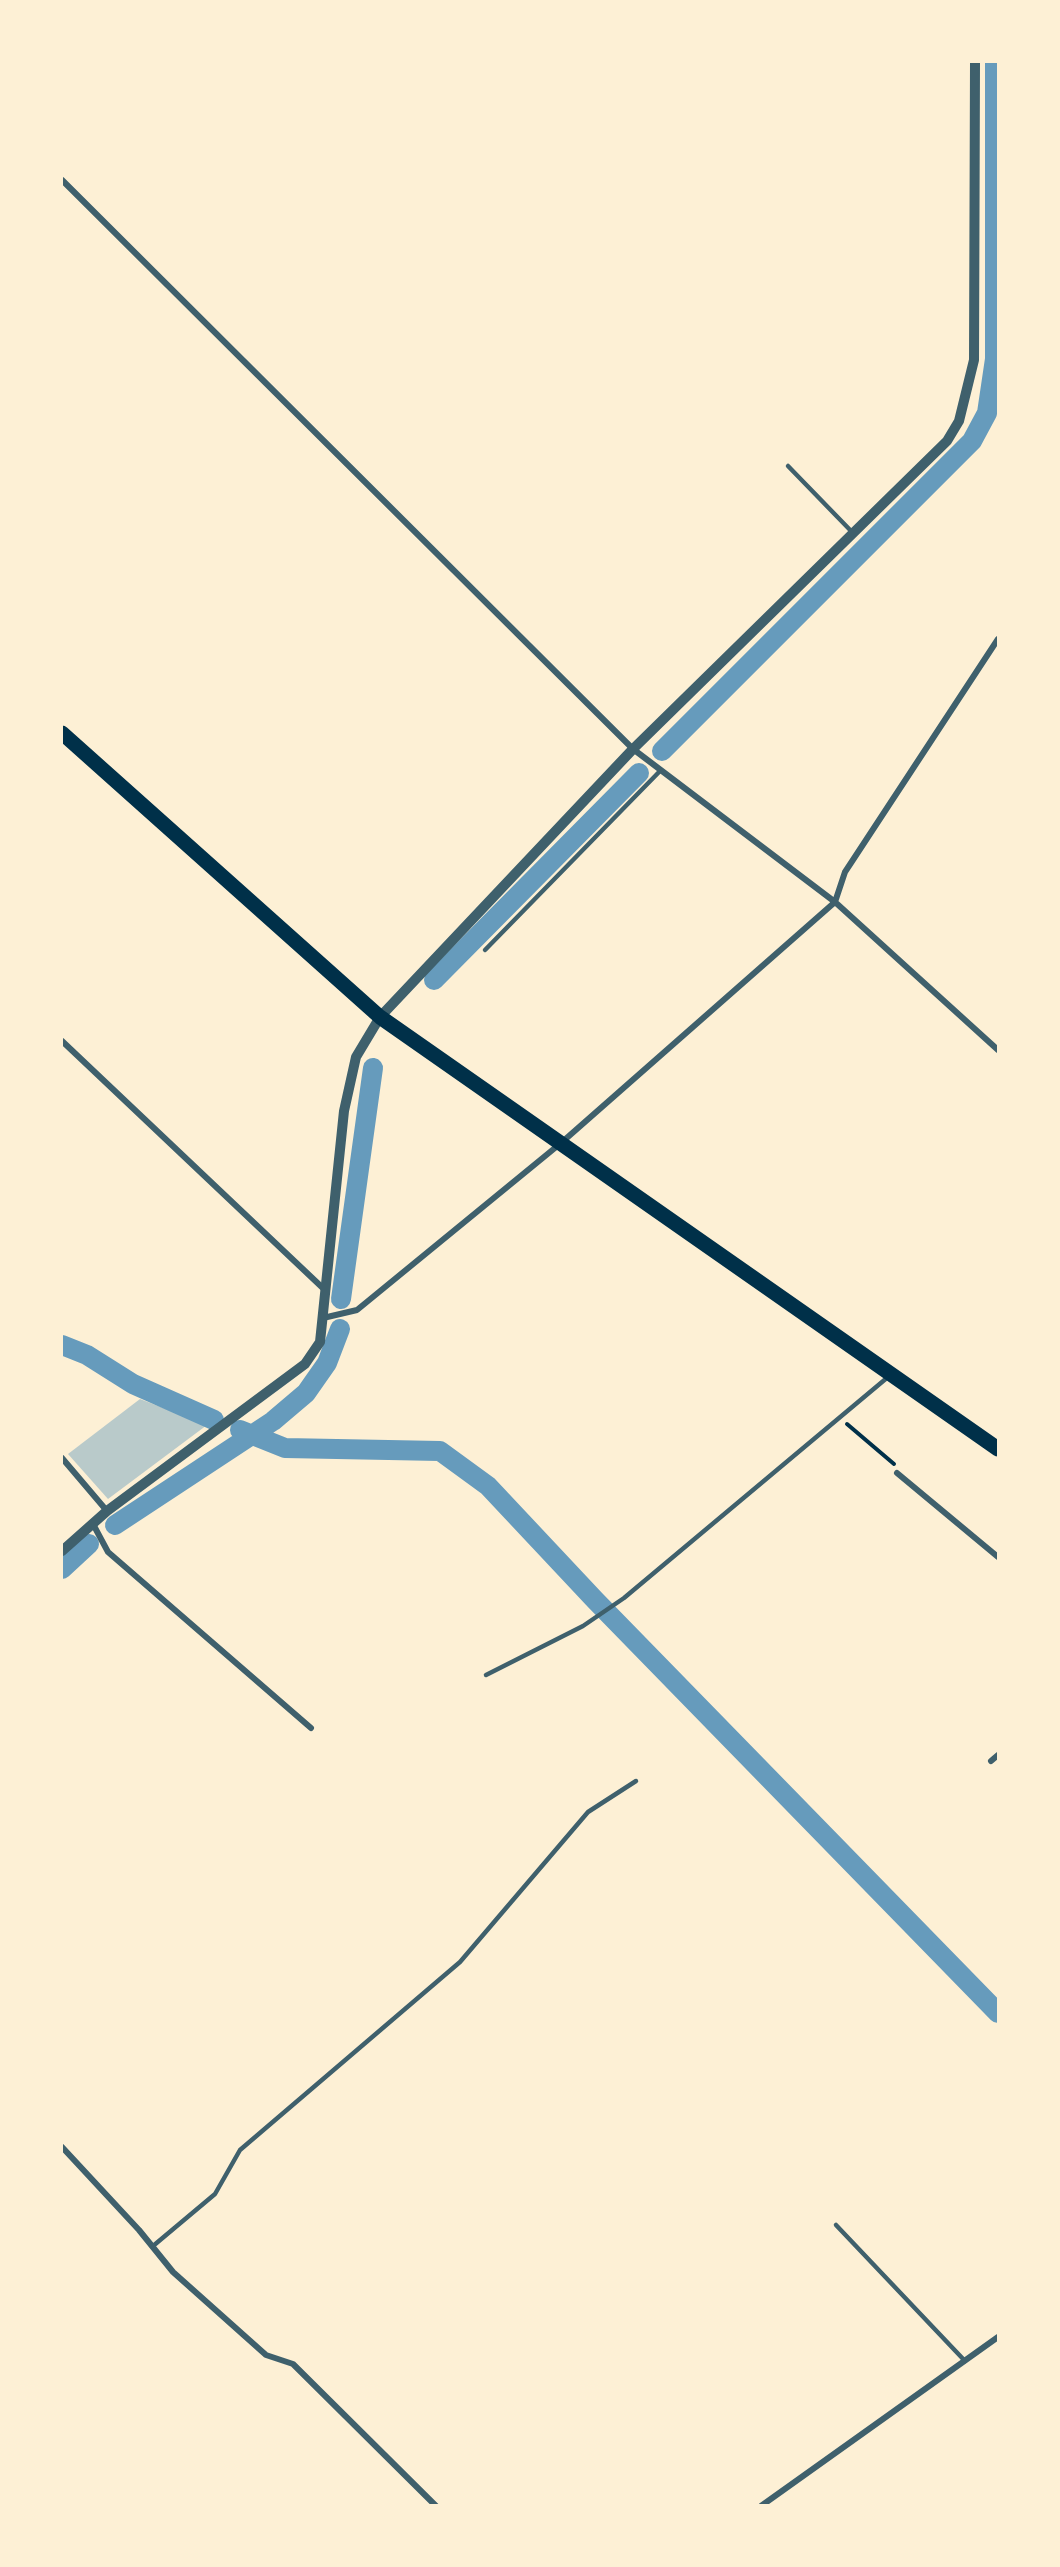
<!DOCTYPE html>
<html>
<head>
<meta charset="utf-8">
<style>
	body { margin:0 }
	#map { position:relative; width:1060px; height:2567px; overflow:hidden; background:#fdf0d5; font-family:"IBM Plex Sans",sans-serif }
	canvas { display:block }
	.frame { position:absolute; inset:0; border:63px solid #fdf0d5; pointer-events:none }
</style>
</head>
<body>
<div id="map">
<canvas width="1060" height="2567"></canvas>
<div class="frame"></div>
</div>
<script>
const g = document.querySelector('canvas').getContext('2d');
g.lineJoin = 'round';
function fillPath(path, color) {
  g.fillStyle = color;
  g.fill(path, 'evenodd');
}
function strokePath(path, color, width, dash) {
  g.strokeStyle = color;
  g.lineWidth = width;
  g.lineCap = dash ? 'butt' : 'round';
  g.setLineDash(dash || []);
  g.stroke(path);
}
fillPath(new Path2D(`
	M140 1399 207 1425 108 1499 68 1454Z`), '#b9caca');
strokePath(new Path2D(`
	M662 751 972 441 987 413 995 359V62
	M434 980 639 773
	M341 1299 373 1068
	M62 1345 87 1355 133 1384 214 1420
	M240 1430 285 1448 440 1451 488 1486 595 1600 998 2013
	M115 1525 273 1421 306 1393 327 1363 340 1329
	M62 1569 89 1544`), '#669bbc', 20);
strokePath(new Path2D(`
	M847 1424 894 1464`), '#003049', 4);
strokePath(new Path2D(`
	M788 466 853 533
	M485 950 661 770
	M486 1675 583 1626 624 1598 888 1377
	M836 2225 965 2361
	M153 2246 215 2194 240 2150 460 1962 588 1812 636 1781`), '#3f606c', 4.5);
strokePath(new Path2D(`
	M62 180 633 749 835 902 998 1050
	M62 1041 326 1291
	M323 1318 357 1310 561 1143 835 902 845 872 998 639
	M62 1458 107 1511
	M897 1473 998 1557
	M93 1524 108 1552 311 1728
	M991 1761 998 1755
	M62 2147 139 2230 173 2272 266 2355 293 2364 436 2506
	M761 2506 998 2337`), '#3f606c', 6);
strokePath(new Path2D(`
	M62 1551 107 1511 305 1364 320 1342 344 1111 356 1057 380 1017 633 749 947 441 959 421 974 360 975 62`), '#3f606c', 10);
strokePath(new Path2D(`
	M62 733 380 1017 998 1449`), '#003049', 15);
</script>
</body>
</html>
